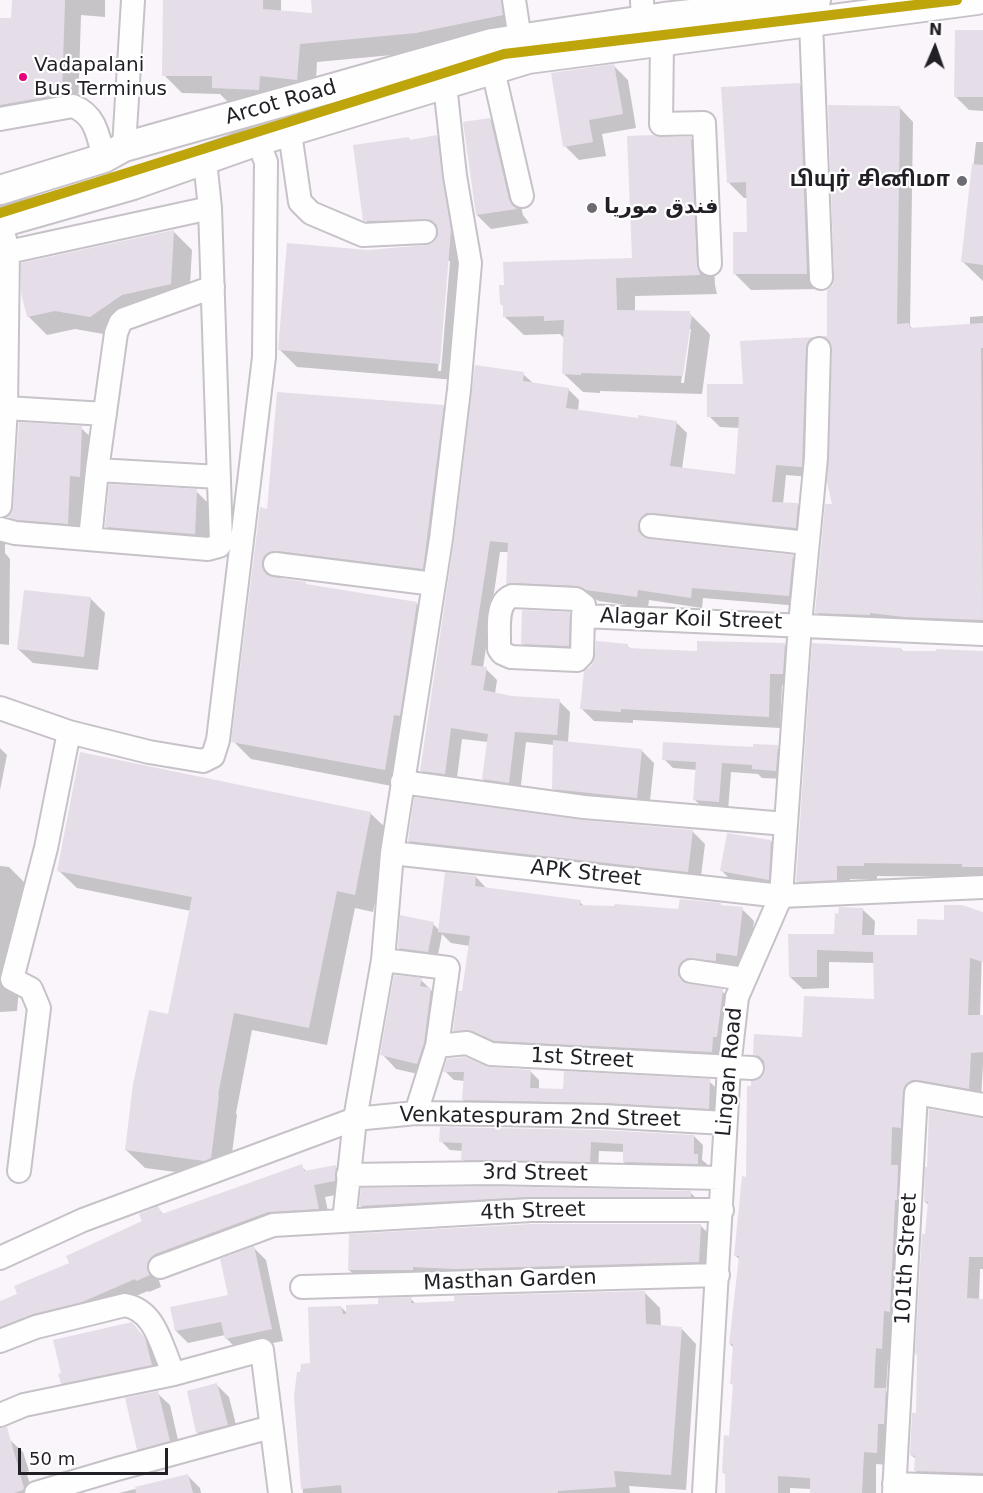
<!DOCTYPE html>
<html>
<head>
<meta charset="utf-8">
<style>
	body { margin:0 }
	#map { position:relative; width:983px; height:1493px; overflow:hidden; background:#f9f5fb; font-family:"DejaVu Sans",sans-serif }
	canvas { display:block }
	.north { position:absolute; left:905px; top:18px; width:60px; height:60px; -webkit-text-stroke:4px #fff; paint-order:stroke; rotate:2deg; font-size:16px; font-weight:700; line-height:24px; text-align:center; color:#231f26 }
	.north::after { content:''; display:block; margin:auto; width:21px; height:27px; background:#231f26; clip-path:polygon(50% 0,100% 100%,50% 72%,0 100%) }
	.scale { position:absolute; left:18px; top:1448px; width:150px; height:27px; box-sizing:border-box; border:3px solid #231f26; border-top:0; padding-left:8px; font-size:18px; line-height:21px; white-space:nowrap; color:#231f26; -webkit-text-stroke:4px #fff; paint-order:stroke }
</style>
</head>
<body>
<div id="map">
<canvas width="983" height="1493"></canvas>
<div class="north">N</div>
<div class="scale">50 m</div>
</div>
<script>
const g = document.querySelector('canvas').getContext('2d');
g.lineJoin = 'round';
function fillPath(path, color) {
  g.fillStyle = color;
  g.fill(path, 'evenodd');
}
function strokePath(path, color, width, dash) {
  g.strokeStyle = color;
  g.lineWidth = width;
  g.lineCap = dash ? 'butt' : 'round';
  g.setLineDash(dash || []);
  g.stroke(path);
}
function label(font, color, halo, rows, align = 'center') {
  g.font = font + ' "DejaVu Sans",Vazirmatn,"Noto Sans Tamil",sans-serif';
  g.lineWidth = 4.5;
  g.setLineDash([]);
  g.textBaseline = 'middle';
  g.strokeStyle = halo;
  g.fillStyle = color;
  for (const [text, x, y, turn = 0] of rows) {
    g.save();
    g.translate(x, y);
    g.rotate((+turn || 0) * Math.PI / 180);
    g.textAlign = isNaN(turn) ? turn : align;
    if (halo) g.strokeText(text, 0, 0);
    g.fillText(text, 0, 0);
    g.restore();
  }
}
fillPath(new Path2D(`
	M42 0H105V17L81 15 78 110 0 121V19L41 20Z
	M165 0H281V12L314 15 313 0H520V33L435 51 317 62 315 97 231 105 220 94 182 93 164 75Z
	M983 32V111L969 110 955 96Z
	M614 66 628 80 636 128 602 134 606 156 579 160 565 146Z
	M799 84 815 100 823 289 751 290 735 274 748 233V198H744L728 182Z
	M900 108 913 122 910 326 913 329 970 326V317L983 316V633L831 626 817 612 833 506V345L826 338 828 337 834 286Z
	M490 119 504 134 523 215 529 223 491 229 477 215Z
	M436 137 454 154 467 248 456 380 297 367 279 349 368 251 433 245 439 237H382L365 220 411 141ZM447 261H450L441 371H438Z
	M690 138 709 157 715 285 717 294 635 296V312L689 313 708 332 710 335 702 394 600 391V393L583 392 564 374 565 339 560 334 524 335 505 317V307L501 304 633 260ZM688 329H691L684 383H681Z
	M976 142H983V281L963 262Z
	M173 231 192 250 189 302 109 335 75 329 47 335 28 316Z
	M813 338 823 349 812 477 786 475 783 504H797L809 515 806 539 651 529 648 537 649 541 792 556 804 568 800 606 703 598 702 608 649 600 648 608 599 601 589 596 519 594 508 584 509 552H500L483 668 486 669 497 680 495 694 512 697 559 701 570 712 568 743 641 750 654 763 649 810 567 801 554 788V745L526 742 520 793 495 790 483 779 488 742 462 739 456 785 432 781 421 770 523 374 534 384 568 389 579 400 578 411 639 420 676 422 687 433 682 469 736 476 740 428 720 427 709 416 744 385 742 342Z
	M443 407 461 425 440 586 282 574 280 580 417 604 435 622 402 788 251 759 233 741 269 510Z
	M81 428 100 446 87 542 28 535 9 517Z
	M196 491 210 505 209 548 121 541 106 526Z
	M0 523 11 537 5 545V553L10 559 9 645 0 644Z
	M90 598 105 613 98 670 33 663 18 649Z
	M569 614 583 628 582 660 536 658 522 643Z
	M785 645 797 657 795 685H782L780 728 633 720V723L594 721 582 709 627 646 631 649 698 652Z
	M901 649 904 652 983 653V880L975 877 877 876V879H850V893L811 895 797 881Z
	M777 747 787 756 785 779 762 778 758 774 731 772 728 811 704 809 695 800 697 770 673 768 664 759Z
	M0 748 7 755 0 790Z
	M370 813 389 831 373 912 355 908 327 1045 252 1030 236 1113 237 1115 229 1176 223 1178 145 1168 126 1150 170 1015 191 911 77 888 58 870Z
	M692 831 705 844 700 884 422 853 409 841Z
	M771 841 785 856 782 894 735 884 721 870Z
	M0 866 9 867 28 886 17 1011 0 1012Z
	M476 877 487 889 580 902 584 906 680 911 720 904 722 907 742 909 754 921 748 967 727 964V972L689 981V985L722 991 734 1003 723 1063 466 1042 454 1030 464 993 470 946 451 943 442 934 437 960 408 957 399 948 433 924 439 930Z
	M862 909 875 921 874 937 918 936 945 922 983 914 980 1017H983V1064L981 1100 923 1093 893 1360H888L886 1391 898 1402 889 1465 876 1464V1493H811V1489L790 1488V1493H726L727 1476 723 1472 730 1437 734 1386 732 1384 734 1348 730 1344 740 1260 735 1255 748 1178 758 1082 764 1077 766 1066 754 1054 804 1039 875 1001V963L829 962V988L803 989 790 977V936L836 935Z
	M421 980 445 1004 431 1077 396 1069 382 1054Z
	M490 1069 530 1071 539 1080V1090L564 1091 709 1081 718 1090 717 1117 473 1109 463 1100 465 1081 454 1080 445 1071Z
	M983 1119V1269H980L979 1300H983V1486L928 1483 916 1471V1459L911 1455 917 1415 929 1205 925 1202Z
	M694 1136 703 1145 702 1160 707 1164 706 1172 633 1171 624 1162 625 1152 599 1151 598 1170 472 1168 463 1159V1151L450 1150 441 1141Z
	M301 1166 307 1172 336 1167 348 1179 346 1193 325 1197 330 1221 281 1224 158 1277 161 1287 149 1292 148 1291 95 1313 0 1348V1302L19 1295 144 1222 158 1208 164 1215Z
	M362 1190 690 1192 699 1201 369 1215 361 1206Z
	M700 1225 712 1237 710 1273 361 1281 349 1270Z
	M254 1248 266 1260 283 1341 238 1350 226 1338 225 1335 188 1343 176 1331 172 1309 230 1296Z
	M644 1292 660 1308 661 1327 681 1328 696 1344 686 1490 629 1486 630 1493H303L295 1396 341 1307 348 1314 411 1299 416 1304Z
	M141 1334 153 1349 160 1374 71 1392 62 1383Z
	M217 1385 229 1397 239 1437 210 1445 198 1433 189 1392Z
	M157 1393 170 1405 181 1453 150 1461 138 1449Z
	M10 1440 23 1452 29 1471 26 1472 33 1493H0V1443Z
	M188 1476 200 1488 201 1493H119Z`), '#0003');
fillPath(new Path2D(`
	M12 0H65L62 94 0 105V18H11Z
	M163 0H263V9L312 13 311 0H501L503 15 416 33 300 44 297 80 260 76 259 90 212 88V76H162Z
	M955 30H983V97H954Z
	M614 64 623 114 589 120 593 142 563 147 551 73Z
	M800 83 807 274H733V232H747L746 182 727 183 721 87Z
	M828 105 900 106 897 324 909 323 910 328 983 323V348H981L983 620 904 617 870 613V615L815 613 825 504H832L827 482 832 349 831 342 822 336H827V290L833 285 834 277Z
	M490 118 509 199 512 205 517 209 476 215 463 122Z
	M437 135 451 230 440 364 278 350 287 243 368 250 426 245 433 243 437 238 438 232 437 225 431 220 363 221 353 145 409 137 410 140Z
	M653 135 661 137H691L697 265 700 275 616 278 617 310 690 311V315H692L683 376 581 373V375L562 374 564 320 544 321V316L503 317V305L500 304 499 285H504L503 262 632 258 627 136Z
	M972 164 983 165V265L961 262Z
	M174 230 171 284 122 295 90 317 55 311 27 317 21 293V263Z
	M814 337 808 341 806 349 802 467 776 465 772 502 798 503 796 528 652 513H646L641 518 638 525V531L643 536 650 539 793 555 789 596 692 588 691 598 638 590 637 597 586 590 577 586 513 583 506 584 508 543 490 541 471 665 487 667 483 690 512 696 560 699 557 735 515 732 509 783 482 779 488 734 451 728 445 774 420 771 454 541 475 365 524 372 523 381 569 388 566 408 638 418V415L677 421 670 466 735 474 739 417H707V384H743L740 341Z
	M277 392 444 405 423 569 277 551 269 552 264 556 262 562 263 570 267 575 273 577 306 582V584L417 602 400 716 394 715 385 770 231 742 260 507 267 509Z
	M19 422 82 426 80 477 70 476 68 524 17 520 7 517 13 507Z
	M109 484 197 489 195 534 105 527Z
	M24 590 91 597 84 657 17 649Z
	M522 610 570 612 569 646 521 644Z
	M596 641 628 644V648L697 651V641L785 643 783 674H770L769 717 621 709V712L580 709 584 671 592 665 595 656Z
	M812 643 901 648V651H936V649L983 651V867H962V864L864 863V866H837V880L796 882Z
	M553 740 642 749 637 798 552 789Z
	M663 742 753 747V744L778 745 776 771 752 769V765L722 763 719 802 693 800 696 762 662 760Z
	M80 752 371 812 355 895 337 891 309 1028 234 1013 218 1095H219L211 1158 204 1161 125 1150 133 1084 149 1010 168 1014 192 897 57 871Z
	M414 797 582 820 693 830 688 872 408 841Z
	M727 833 771 840 769 880 720 871Z
	M445 872 476 876 475 886 581 900 580 905 614 906 615 904 678 909 680 899 721 903 720 905 743 907 737 956 716 953V961L687 958 681 962 678 968V975L683 982 723 989 717 1037H713L712 1052 494 1041 472 1031H453L458 991H462L470 936 438 932Z
	M944 905H962L983 912V962L970 958 968 1015H983V1052L971 1053 969 1089 918 1080H912L905 1085 903 1092 901 1128 892 1127 891 1165H898L897 1200H895L890 1312 884 1311 882 1349 876 1348 874 1388H886L884 1424H878L877 1453 864 1452 862 1493H810V1478L778 1476V1493H725V1473H722L724 1435 729 1436 733 1384H730L733 1344H729L739 1256H734L742 1176 746 1177 747 1086H751V1081L758 1080 763 1076 765 1069 764 1061 759 1056 753 1055 754 1034 802 1037 804 996 874 999 873 952 817 950V977H789L788 934H834L835 913 838 914 839 907 863 908 862 935H917V919L944 920Z
	M400 915 434 922 428 952 398 948Z
	M394 975 422 978 420 986 431 988 424 1043 417 1064 380 1055Z
	M465 1057 490 1067 531 1070 530 1088 563 1089 564 1071 710 1079 709 1109 603 1103 462 1100 464 1072H443L447 1059Z
	M929 1109 983 1118V1257H969L967 1298 983 1299V1473L914 1471 915 1456 910 1455 912 1413H916L917 1355 915 1354 922 1234H925L928 1202H924L925 1167H927Z
	M440 1127 601 1130 694 1135V1154H698V1164L623 1162V1144L591 1142 590 1162 461 1160 462 1143 439 1142Z
	M302 1164 304 1171 336 1165 335 1181 314 1185 319 1209 268 1212 155 1254 150 1258 147 1264 150 1275 136 1281 135 1279 82 1302 33 1314 0 1327V1301L17 1294 14 1286 69 1263 66 1256 142 1221 139 1214 158 1206 162 1214Z
	M491 1186 691 1191V1197H530L359 1206 361 1188Z
	M531 1224H701L699 1262 455 1269 413 1267V1270H348L349 1234Z
	M254 1246 272 1329 225 1339 221 1322 175 1331 170 1307 228 1295 220 1259Z
	M645 1291 646 1324 682 1327 671 1475 614 1471 616 1487 558 1491V1493H342L341 1485 301 1489 294 1396 297 1372H300L301 1364 310 1363 308 1307 341 1306 343 1314H346V1305L378 1304V1298L412 1297 411 1303 454 1301V1296Z
	M132 1322 145 1338 152 1365 61 1384 58 1374 61 1373 53 1340Z
	M217 1383 228 1425 196 1433 187 1391Z
	M158 1391 170 1441 137 1450 125 1398Z
	M7 1427 24 1488 23 1490 14 1493H0V1428Z
	M188 1474 193 1493H136L135 1487Z`), '#e5dee9');
const minor = new Path2D(`
	M514 0 520 39
	M642 0 643 21
	M811 22 821 278
	M662 42 661 124 704 123 710 264
	M493 70 522 196
	M0 119 73 106C96 115 98 136 104 158
	M290 133 300 202 311 213 363 235 425 232
	M124 147 133 0
	M8 252 210 208
	M213 287 124 319 120 323 116 333 97 470 219 477
	M6 408 105 414
	M0 506 6 408 8 252 1 223
	M651 526 807 543
	M0 529 15 533 208 549 219 546 221 542 210 208 205 161
	M90 539 97 470
	M275 564 434 584
	M583 616 582 655 577 660 511 657 502 653 499 649C500 633 494 603 512 596L576 599 584 605 583 616 983 634
	M0 708 69 732
	M402 782 584 807 786 824
	M392 853 781 896 983 887
	M383 960 448 968 437 1046 416 1113
	M691 971 744 979
	M437 1046 467 1043 491 1054 752 1068
	M19 1171 39 1008 31 989 12 979 46 848 69 732 149 752 203 761 213 756 218 740 264 357 266 162 258 141
	M348 1175 491 1173 721 1178
	M344 1221 355 1119 383 960 392 853 441 539 459 390 470 263 455 176 445 85
	M0 1258 83 1220 355 1119 416 1113 495 1114 602 1116 725 1123
	M160 1267 273 1225 531 1210H722
	M302 1287 718 1275
	M0 1341 36 1327 125 1305C157 1311 161 1348 174 1374
	M0 1415 24 1405 174 1374 262 1350 280 1493
	M894 1484 983 1487
	M36 1493 117 1469 271 1427
	M704 1493 729 1067 737 997 781 896 800 624 816 458 819 349
	M894 1493 916 1093 983 1105`);
const major = new Path2D(`
	M0 190 104 158 124 147 492 43 664 17 816 0
	M0 223 133 185 258 141 528 59 977 0`);
strokePath(minor, '#c6c2c8', 26);
strokePath(major, '#c6c2c8', 32);
strokePath(minor, '#fefefe', 22);
strokePath(major, '#fefefe', 28);
strokePath(new Path2D(`
	M0 213 504 54 957 0`), '#bda50b', 10);
for (const [x, y, r, color] of [
	[23,77,5,"#e5007d"],
	[962,181,6,"#6e6a71"],
	[592,208,6,"#6e6a71"]
]) {
  const dot = new Path2D();
  dot.arc(x, y, r, 0, 2 * Math.PI);
  g.fillStyle = color;
  g.fill(dot);
  strokePath(dot, '#fff', 2);
}
label('20px', '#231f26', '#fff', [
	["Vadapalani",34,66],
	["Bus Terminus",34,90]
], 'left');
label('21px', '#231f26', '#fff', [
	["Arcot Road",281,103,-16],
	["Alagar Koil Street",691,620,2],
	["APK Street",586,874,6],
	["1st Street",582,1059,3],
	["Lingan Road",730,1072,-85],
	["Venkatespuram 2nd Street",540,1118,1],
	["3rd Street",535,1174,1],
	["4th Street",533,1212,-2],
	["101th Street",907,1259,-87],
	["Masthan Garden",510,1281,-2]
]);
label('bold 21px', '#231f26', '#fff', [
	["பியுர் சினிமா",950,181],
	["فندق موريا",604,208,"left"]
], 'right');
</script>
</body>
</html>
